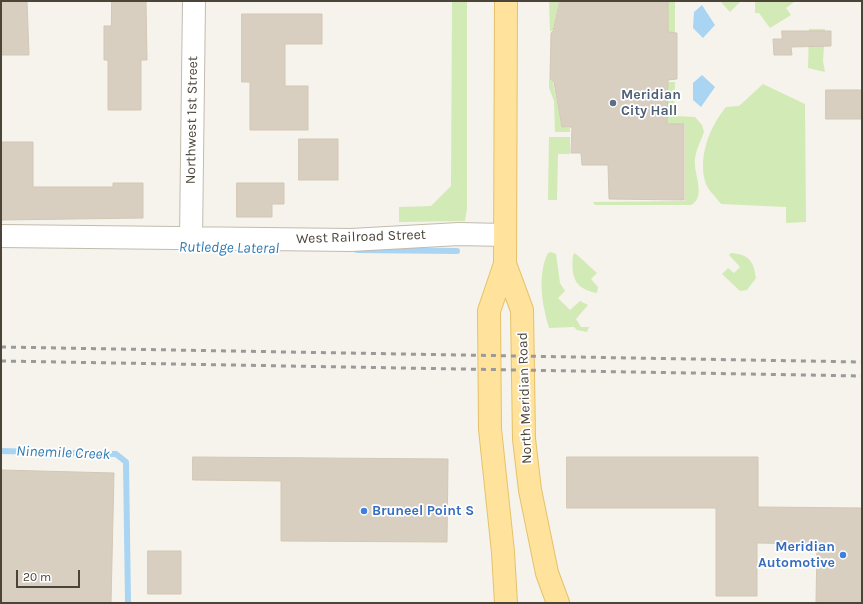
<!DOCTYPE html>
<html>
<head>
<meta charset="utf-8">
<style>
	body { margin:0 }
	#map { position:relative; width:863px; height:604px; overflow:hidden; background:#f6f3ec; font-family:Karla,sans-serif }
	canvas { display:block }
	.frame { position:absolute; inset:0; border:2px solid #4b4439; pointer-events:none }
	.scale { position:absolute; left:16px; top:570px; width:64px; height:18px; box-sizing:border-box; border:2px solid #4b4439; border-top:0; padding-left:5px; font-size:12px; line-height:14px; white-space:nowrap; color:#4b4439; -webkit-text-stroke:3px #fff; paint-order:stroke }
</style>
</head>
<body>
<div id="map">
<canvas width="863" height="604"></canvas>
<div class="frame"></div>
<div class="scale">20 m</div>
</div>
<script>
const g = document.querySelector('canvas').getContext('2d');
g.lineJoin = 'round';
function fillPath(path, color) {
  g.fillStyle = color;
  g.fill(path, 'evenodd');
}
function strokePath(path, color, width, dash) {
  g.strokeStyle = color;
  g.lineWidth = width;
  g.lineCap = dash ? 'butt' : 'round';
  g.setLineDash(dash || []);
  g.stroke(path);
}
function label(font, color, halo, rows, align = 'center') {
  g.font = font + ' Karla,sans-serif';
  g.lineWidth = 3.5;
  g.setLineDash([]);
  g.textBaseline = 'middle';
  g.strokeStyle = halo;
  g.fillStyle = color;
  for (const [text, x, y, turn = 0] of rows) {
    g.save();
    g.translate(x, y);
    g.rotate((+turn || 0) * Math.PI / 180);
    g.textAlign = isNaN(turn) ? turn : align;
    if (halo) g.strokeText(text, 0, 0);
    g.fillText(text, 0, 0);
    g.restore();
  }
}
fillPath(new Path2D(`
	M452 1H467V208L465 221 399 222V207L431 206 451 186Z
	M549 1H559L553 30 550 32Z
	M668 1H675V32H668Z
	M720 1H741L730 12Z
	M793 1 794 2 786 8 791 15 770 28 759 13H755V2Z
	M809 29H825L823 61 825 72 808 68Z
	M549 79 553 82 562 127 570 128V132H555L554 101 549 88Z
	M668 82H675L674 116 695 117 702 125 704 132C701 141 696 149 695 159 693 173 707 197 691 205H595L593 202 685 201V124H667Z
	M763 84 805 104 806 222 786 223V207L721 204C717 198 708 190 706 184 697 158 710 126 726 107L739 106Z
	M549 137H570V154H558L557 200H548Z
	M551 252 556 254 560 283 565 291 558 298 570 310 580 301 588 305 576 319 581 327H589L587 332 577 330 574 327 549 328C542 304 537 275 548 253Z
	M575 253 597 273 591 279 598 287 597 293C574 289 571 276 573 255Z
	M731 253C748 254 754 261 756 278L747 290 740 291 722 274 728 268 734 273 740 267 729 255Z`), '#d2eab5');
fillPath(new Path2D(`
	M702 5 715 25 703 38 693 28 694 12Z
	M702 75 715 87 701 107 693 100V83Z`), '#a9d4f2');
strokePath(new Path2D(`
	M357 250 457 251
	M1 451 116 454 126 462 128 603`), '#a9d4f2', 6);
const building = new Path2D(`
	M1 1H27L29 55H1Z
	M112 1H146L147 60H141V110H108V60H104V26H111Z
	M560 1H668V32L677 33V79L668 80 667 124H684V200L609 199 608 165H582L581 153H571L572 127H562L554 82 550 79 551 33 553 31Z
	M242 14H322V44H285V86H308V130H250V82H242Z
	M782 31H831V46L791 47 792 55H774L773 39H782Z
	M826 90H862V119H826Z
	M299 139H338V180H299Z
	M1 142H33V187H113V183H143V218L1 220Z
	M237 183H284V204H272V217H237Z
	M193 457 448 459 447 542 281 541V481L193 480Z
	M567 457H758V507L862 508V603H816L817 544 757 543V596H716V508H567Z
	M1 470 114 473 111 603H1Z
	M148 551H181V594H148Z`);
fillPath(building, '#d8cfc1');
strokePath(building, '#d3c7b4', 1);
const street = new Path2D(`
	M1 236 351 240 459 234 505 235
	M191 238 194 1`);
const primary = new Path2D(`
	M505 264 522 310 524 439 530 490 547 573 558 603
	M506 603 503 552 490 429 489 311 505 264 506 1`);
strokePath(street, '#c2bbae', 24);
strokePath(primary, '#e6c16a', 24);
strokePath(street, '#fff', 22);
strokePath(primary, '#ffe39c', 22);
strokePath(new Path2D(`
	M1 347 862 362
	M1 361 862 376`), '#9a9a9a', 3, [5, 5]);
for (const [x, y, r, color] of [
	[613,103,4,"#5c6f8a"],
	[364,511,4,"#3f7fe0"],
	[843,555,4,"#3f7fe0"]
]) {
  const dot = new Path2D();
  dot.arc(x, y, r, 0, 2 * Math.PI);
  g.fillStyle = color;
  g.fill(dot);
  strokePath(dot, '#fff', 1.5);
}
label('bold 14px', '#4e5e75', '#fff', [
	["Meridian",621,95],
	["City Hall",621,111]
], 'left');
label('14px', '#4b4439', '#fff', [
	["Northwest 1st Street",192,120,-89],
	["West Railroad Street",361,237,-2],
	["North Meridian Road",525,398,-92]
]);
label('bold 14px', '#366cbe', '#fff', [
	["Bruneel Point S",372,511],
	["Meridian",835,547,"right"],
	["Automotive",835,563,"right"]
], 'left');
label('italic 15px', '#2e7ab2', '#fff', [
	["Rutledge Lateral",229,248,1],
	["Ninemile Creek",63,453,2]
]);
</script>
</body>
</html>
